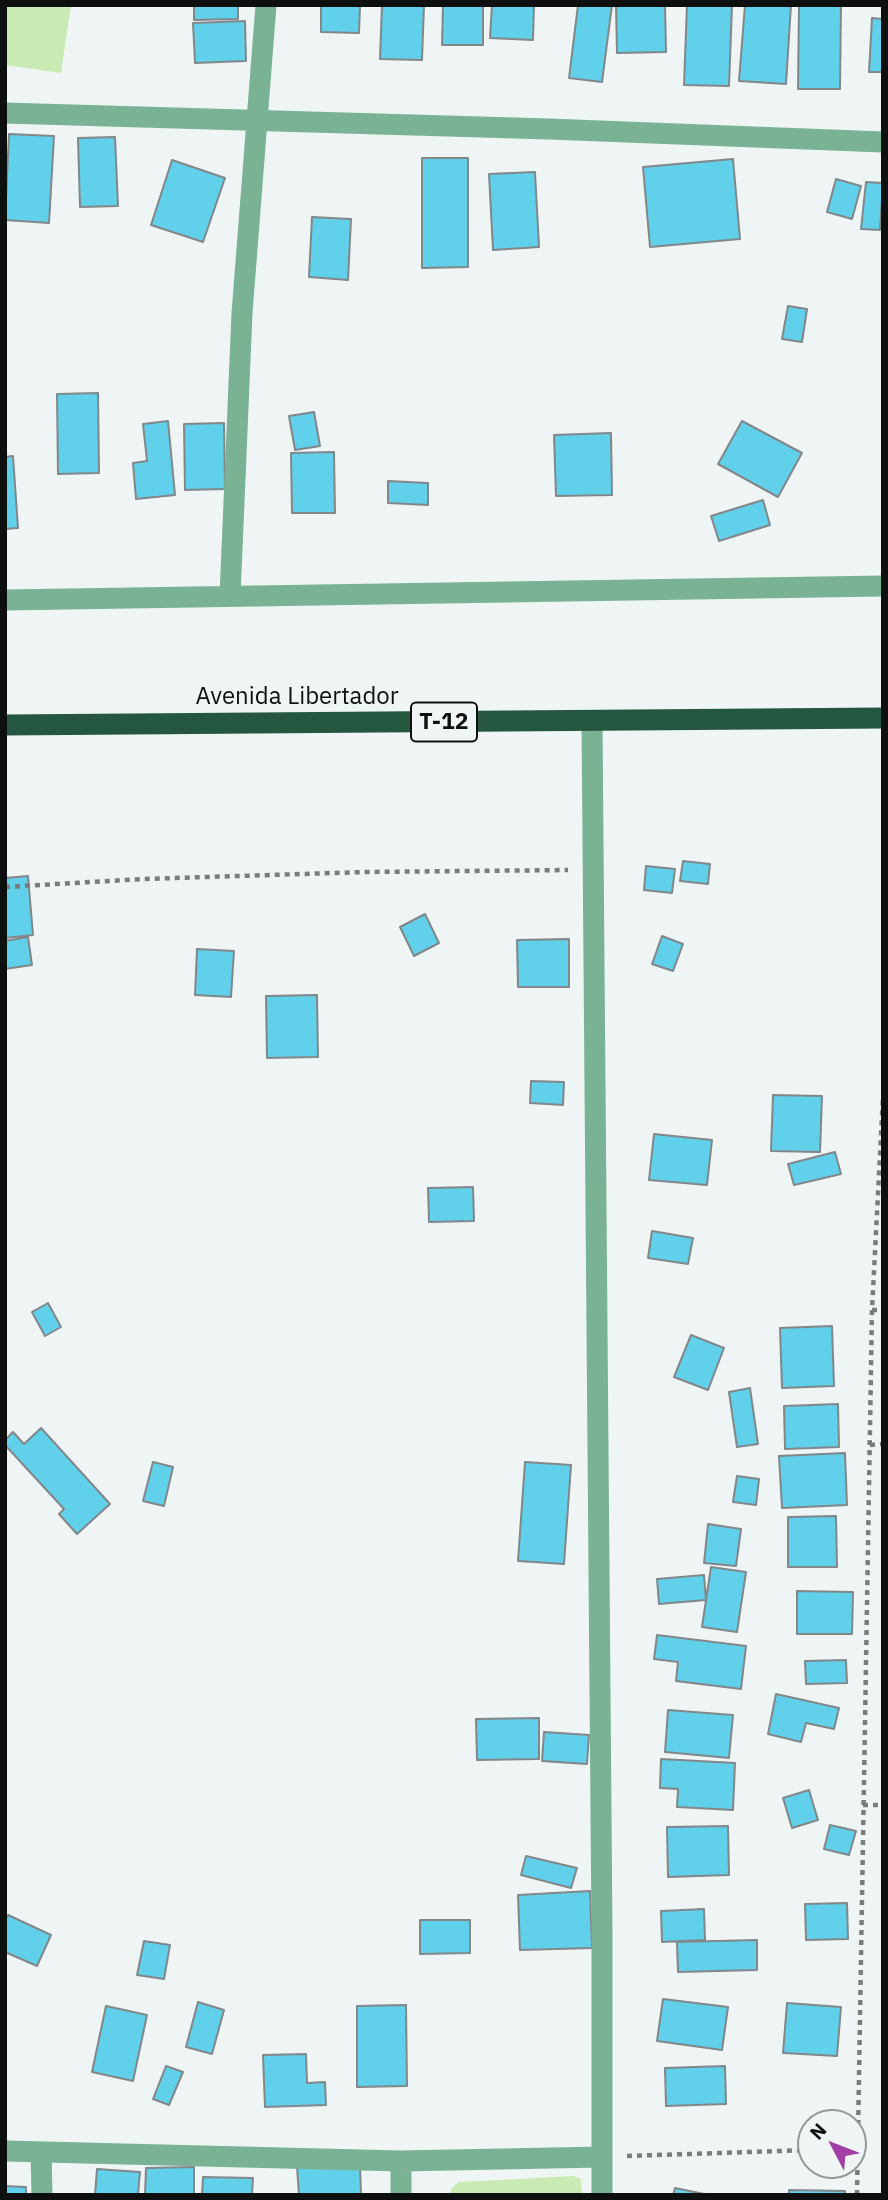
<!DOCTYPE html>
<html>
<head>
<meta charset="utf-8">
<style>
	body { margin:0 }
	#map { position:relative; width:888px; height:2200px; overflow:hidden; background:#eff5f4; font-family:"IBM Plex Sans",sans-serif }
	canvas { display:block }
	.frame { position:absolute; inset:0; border:7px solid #0e1010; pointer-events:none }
	.north { position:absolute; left:797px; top:2109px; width:70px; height:70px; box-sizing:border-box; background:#eff5f4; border:2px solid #959999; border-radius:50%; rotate:312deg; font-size:19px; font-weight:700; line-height:28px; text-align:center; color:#0e1010 }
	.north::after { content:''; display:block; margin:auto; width:24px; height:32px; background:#a13fa5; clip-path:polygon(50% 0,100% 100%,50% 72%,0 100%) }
</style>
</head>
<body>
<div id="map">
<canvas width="888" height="2200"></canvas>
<div class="frame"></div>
<div class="north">N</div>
</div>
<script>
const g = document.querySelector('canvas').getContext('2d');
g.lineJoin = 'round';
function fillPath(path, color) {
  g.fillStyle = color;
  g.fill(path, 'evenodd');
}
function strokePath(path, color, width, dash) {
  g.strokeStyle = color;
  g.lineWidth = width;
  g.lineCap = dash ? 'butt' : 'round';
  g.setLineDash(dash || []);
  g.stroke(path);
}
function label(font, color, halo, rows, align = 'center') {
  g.font = font + ' "IBM Plex Sans",sans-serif';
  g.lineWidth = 5;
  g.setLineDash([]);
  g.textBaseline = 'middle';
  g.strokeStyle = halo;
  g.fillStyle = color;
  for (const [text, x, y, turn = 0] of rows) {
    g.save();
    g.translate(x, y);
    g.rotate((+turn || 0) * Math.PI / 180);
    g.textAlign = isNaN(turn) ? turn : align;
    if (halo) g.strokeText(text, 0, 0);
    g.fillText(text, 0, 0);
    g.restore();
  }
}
fillPath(new Path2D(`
	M5 5H71L61 73 5 65Z
	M574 2176 581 2179 582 2195H450L452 2187 459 2182Z`), '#caeab4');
const building = new Path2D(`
	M194 5H238V19L194 20Z
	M321 5H360L359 33 321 32Z
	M382 5H424L422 60 380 59Z
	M443 5H483V45H442Z
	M492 5H534L533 40 490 38Z
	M578 5H612L602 82 569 78Z
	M616 5H665L666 52 617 53Z
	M687 5H732L729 86 684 85Z
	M745 5H791L786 84 739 81Z
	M799 5H841L840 89H798Z
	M872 18 883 19V72H869Z
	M245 21 246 61 195 63 193 23Z
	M9 134 54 136 49 223 5 220Z
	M115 137 118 206 80 207 78 138Z
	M422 158H468V267L422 268Z
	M733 159 740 239 650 247 643 167Z
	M172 160 225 178 203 242 151 225Z
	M535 172 539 247 493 250 489 174Z
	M836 179 861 186 852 219 827 212Z
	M866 182 883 183 880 230 861 229Z
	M312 217 351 219 348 280 309 277Z
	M788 306 807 309 802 342 782 339Z
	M98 393 99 473 58 474 57 394Z
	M314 412 320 446 295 450 289 416Z
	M168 421 175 495 136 499 133 463 147 461 143 424Z
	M742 421 802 453 778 497 718 464Z
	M224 423 225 489 185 490 184 424Z
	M611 433 612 495 556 496 554 435Z
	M334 452 335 513H292L291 453Z
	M13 456 18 528 5 529V457Z
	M388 481 428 483V505L388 503Z
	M763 500 770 525 719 541 711 516Z
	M683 861 710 864 708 884 680 881Z
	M646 866 675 869 672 893 644 890Z
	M28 876 33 935 5 938V878Z
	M425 914 439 943 414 956 400 927Z
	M662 936 683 944 673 971 652 964Z
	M28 937 32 965 5 969V941Z
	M569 939V987H518L517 940Z
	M197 949 234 951 231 997 195 995Z
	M317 995 318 1057 267 1058 266 996Z
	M531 1081 564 1082 563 1105 530 1103Z
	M773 1095 822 1096 820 1152 771 1151Z
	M654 1134 712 1140 707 1185 649 1180Z
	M835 1152 841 1174 794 1185 788 1164Z
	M473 1187 474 1221 429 1222 428 1188Z
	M652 1231 693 1238 688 1264 648 1258Z
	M48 1303 61 1327 45 1336 32 1312Z
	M832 1326 834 1386 782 1388 780 1328Z
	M691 1335 724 1348 708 1390 674 1377Z
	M750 1388 758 1444 737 1447 729 1392Z
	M838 1404 839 1447 785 1449 784 1406Z
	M41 1428 110 1504 77 1534 59 1514 64 1509 5 1445V1440L13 1432 24 1444Z
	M845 1453 847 1505 782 1508 779 1456Z
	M153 1462 173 1467 164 1506 143 1501Z
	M525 1462 571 1465 564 1564 518 1561Z
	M737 1476 759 1479 756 1505 733 1502Z
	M836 1516 837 1567H788V1517Z
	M708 1524 741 1529 736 1566 704 1563Z
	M711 1567 746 1572 737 1632 702 1627Z
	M704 1575 706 1600 659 1604 657 1579Z
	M797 1591 853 1592 852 1634H797Z
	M657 1635 746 1646 741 1689 676 1681 678 1662 654 1659Z
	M846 1660 847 1683 806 1684 805 1661Z
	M776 1694 839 1708 834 1729 806 1723 801 1742 768 1734Z
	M668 1710 733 1715 729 1758 665 1752Z
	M539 1718V1759L477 1760 476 1719Z
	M544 1732 589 1735 587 1764 542 1761Z
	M661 1759 735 1763 733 1810 677 1807 678 1789 660 1788Z
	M809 1790 818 1820 792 1828 783 1798Z
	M830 1825 856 1831 849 1855 824 1849Z
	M728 1826 729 1875 668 1877 667 1827Z
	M526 1856 577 1868 571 1888 521 1875Z
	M590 1891 592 1948 520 1950 518 1895Z
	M847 1903 848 1939 806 1940 805 1904Z
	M704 1909 705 1940 662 1942 661 1911Z
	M8 1915 51 1935 37 1966 5 1952V1920Z
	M420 1920H470V1953L420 1954Z
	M757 1940V1970L678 1972 677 1942Z
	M144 1941 170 1945 164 1979 137 1975Z
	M663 1999 728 2007 722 2050 657 2041Z
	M198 2002 224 2010 212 2054 186 2047Z
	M787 2003 841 2007 837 2056 783 2053Z
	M406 2005 407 2086 357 2087V2006Z
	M106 2006 147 2015 133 2081 92 2072Z
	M306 2054 307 2083 325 2082 326 2105 265 2107 263 2055Z
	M166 2066 183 2072 169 2105 153 2099Z
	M725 2066 726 2104 666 2106 665 2068Z
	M360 2164 361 2195H299L297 2167Z
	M194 2167V2195H145L146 2168Z
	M97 2169 140 2172 138 2195H95Z
	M203 2177 253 2178 252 2195H202Z
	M5 2186 26 2187V2195H5Z
	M675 2188 709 2195H673Z
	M789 2190 845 2191V2195H789Z`);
fillPath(building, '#61d0eb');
strokePath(building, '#828789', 2);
strokePath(new Path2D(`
	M5 887 143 879 365 872 568 870
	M872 1310H883
	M870 1445 883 1444
	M863 1805H883
	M627 2156 811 2150
	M857 2195 872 1310 883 1097`), '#797d7c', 4.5, [5, 5]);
strokePath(new Path2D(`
	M5 113 549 129 883 142
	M230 596 242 313 266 5
	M5 600 883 586
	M592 721 602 1933V2195
	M5 2151 401 2161 602 2157
	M41 2152 42 2195
	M401 2195V2161`), '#79b294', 21);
strokePath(new Path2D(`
	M5 725 883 718`), '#25563f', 21);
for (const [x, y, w] of [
	[444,722,66]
]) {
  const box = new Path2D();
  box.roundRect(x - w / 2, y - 19.5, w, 39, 5);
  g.fillStyle = '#eff5f4';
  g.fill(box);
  strokePath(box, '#0e1010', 2);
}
label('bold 23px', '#0e1010', null, [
	["T-12",444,722]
]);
label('24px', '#0e1010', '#eff5f4', [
	["Avenida Libertador",297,697]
]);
</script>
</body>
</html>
